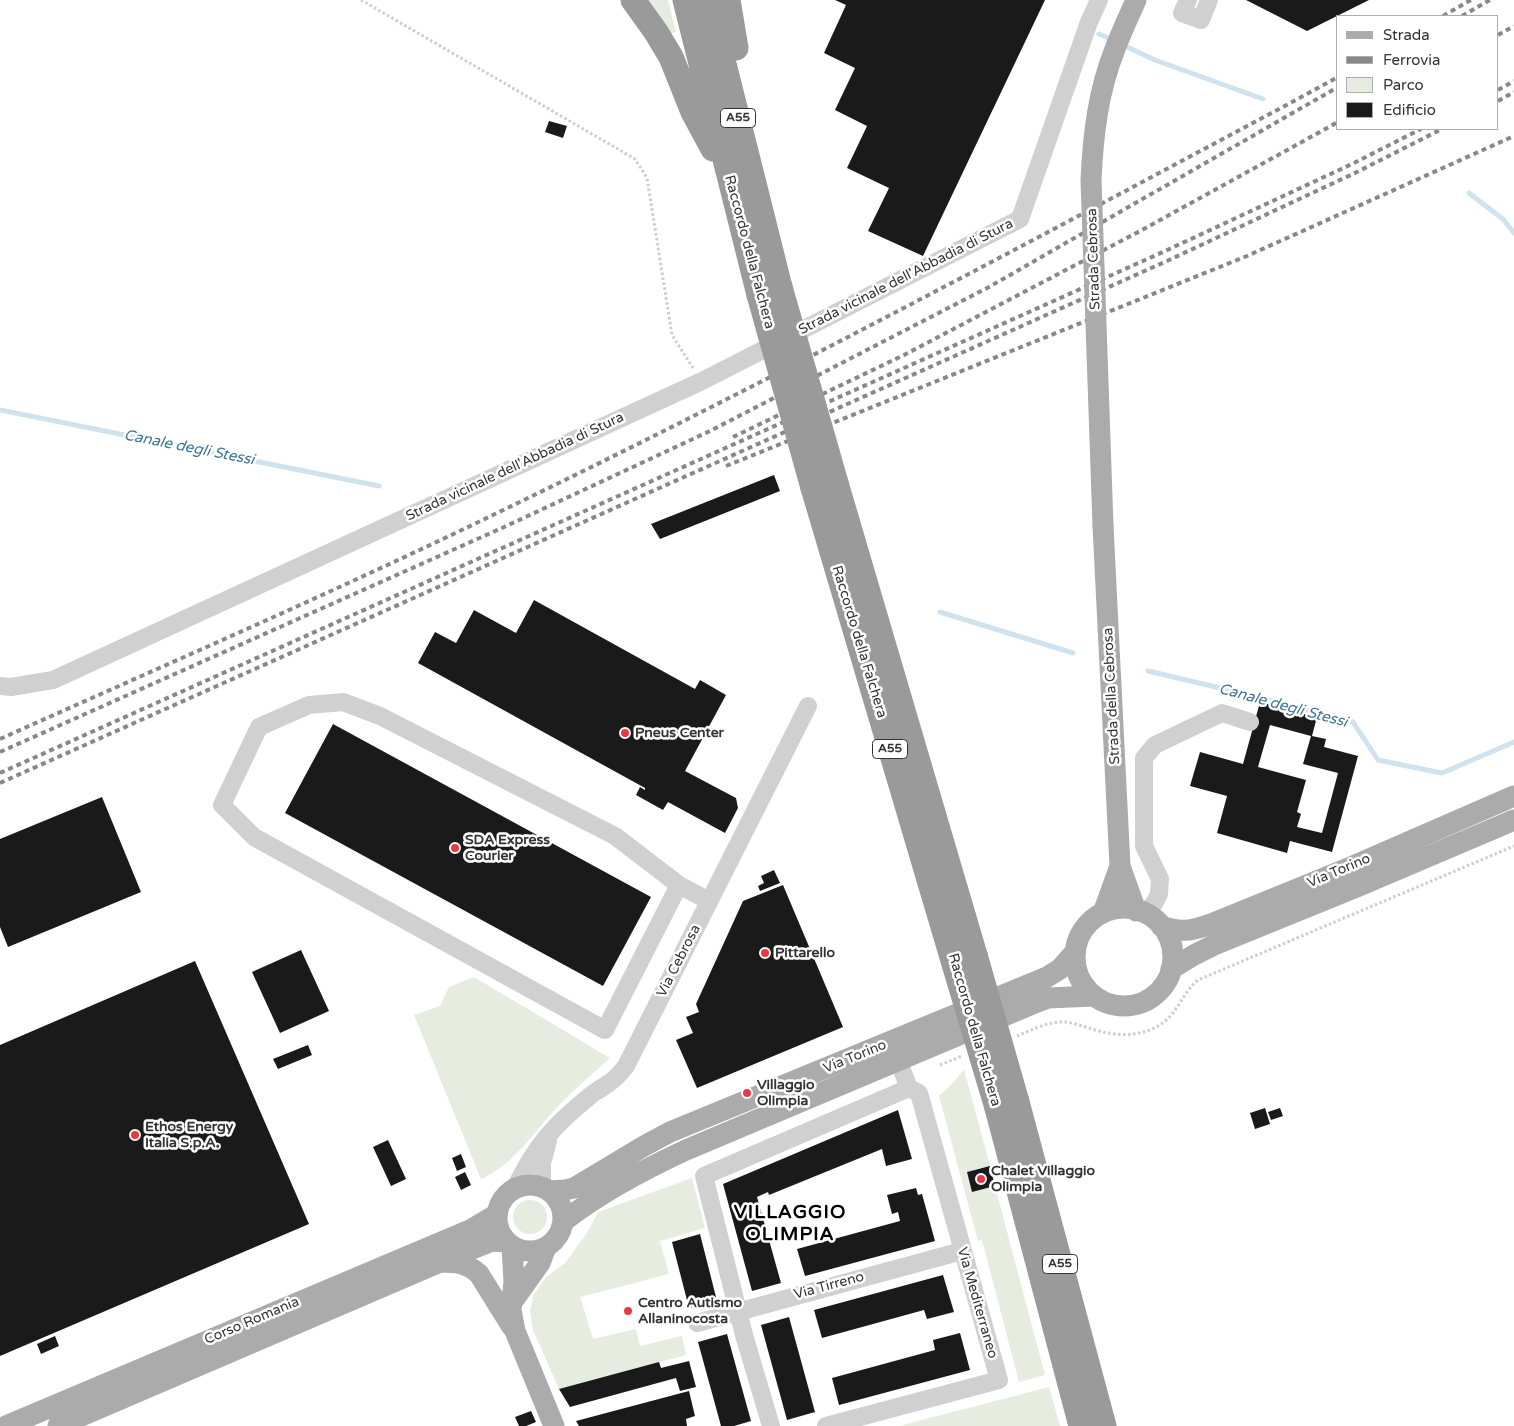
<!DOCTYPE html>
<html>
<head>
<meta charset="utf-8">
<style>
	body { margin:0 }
	#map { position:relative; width:1514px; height:1426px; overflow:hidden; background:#fff; font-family:"Varela Round",sans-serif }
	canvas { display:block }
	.legend { position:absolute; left:1336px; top:15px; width:162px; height:115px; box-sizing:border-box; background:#fff; border:1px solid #adadad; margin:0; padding:6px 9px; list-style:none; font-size:15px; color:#333 }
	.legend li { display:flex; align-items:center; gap:10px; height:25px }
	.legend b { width:25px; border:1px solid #adadad }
</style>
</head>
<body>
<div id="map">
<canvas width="1514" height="1426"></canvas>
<ul class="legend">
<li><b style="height:6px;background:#ababab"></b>Strada</li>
<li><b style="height:6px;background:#888"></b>Ferrovia</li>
<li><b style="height:14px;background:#e6ecdf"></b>Parco</li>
<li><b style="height:14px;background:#1a1a1a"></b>Edificio</li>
</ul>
</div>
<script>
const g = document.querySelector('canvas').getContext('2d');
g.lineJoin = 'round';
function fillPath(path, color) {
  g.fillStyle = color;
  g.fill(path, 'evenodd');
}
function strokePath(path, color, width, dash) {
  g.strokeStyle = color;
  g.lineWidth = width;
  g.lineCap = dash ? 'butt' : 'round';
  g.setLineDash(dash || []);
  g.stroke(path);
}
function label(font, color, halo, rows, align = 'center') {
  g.font = font + ' "Varela Round",sans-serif';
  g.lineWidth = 5;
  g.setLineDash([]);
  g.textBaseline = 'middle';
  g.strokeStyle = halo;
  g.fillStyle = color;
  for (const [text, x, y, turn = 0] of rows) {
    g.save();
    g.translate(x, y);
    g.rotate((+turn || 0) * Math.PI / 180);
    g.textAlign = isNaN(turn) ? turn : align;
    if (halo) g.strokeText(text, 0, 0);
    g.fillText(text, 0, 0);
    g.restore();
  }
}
fillPath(new Path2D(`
	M646 0H668L676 32 671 33Z
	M474 977 610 1058C593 1073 575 1089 559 1105 535 1130 514 1165 481 1179L414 1015 440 1006 449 987Z
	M964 1069 990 1166 967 1172 972 1192 995 1186 1045 1375 1019 1382 982 1240 978 1241 939 1096 954 1082Z
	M692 1178 705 1228 660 1241 669 1274 580 1297 593 1339 636 1329 640 1346 682 1336 686 1355 559 1389 533 1330 530 1311 533 1296 546 1277 565 1263 587 1233 598 1212Z
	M513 1217a17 17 0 1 1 34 0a17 17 0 1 1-34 0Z
	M1049 1387 1060 1426H899Z`), '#e6ecdf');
strokePath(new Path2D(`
	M1099 34 1113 40
	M1123 45 1155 60 1263 99
	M1469 193 1504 220 1514 233
	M0 410 379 486
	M940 612 1073 653
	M1148 671 1233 691 1353 722 1378 760 1442 773 1514 742`), '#cfe2ee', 5);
fillPath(new Path2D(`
	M835 0H1045L923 256 868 231 889 188 847 168 867 126 835 110 855 68 824 53 846 5Z
	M1246 0H1369L1307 31Z
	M549 121 567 126 563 138 545 132Z
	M774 475 780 491 660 539 651 524Z
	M534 600 695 689 700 680 726 695 685 771 736 798 738 808 725 833 668 802 663 810 636 795 640 787 645 790V788L418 663 435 632 456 643 474 610 516 633Z
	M1260 702 1317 717 1312 736 1326 739 1324 747 1358 756 1332 852 1290 841 1287 853 1217 833 1227 796 1190 786 1200 752 1243 764ZM1270 725 1311 736 1303 764 1338 773 1322 833 1297 827 1301 814 1297 812 1306 780 1258 767Z
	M333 724 651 897 603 986 285 813Z
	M102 797 141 892 8 947 0 927V839Z
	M774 870 780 883 760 891 758 886 764 883 761 876Z
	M783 885 843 1027 697 1088 676 1040 693 1033 686 1017 699 1012 696 1004 743 901Z
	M301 950 329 1011 280 1033 252 972Z
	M195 961 309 1224 0 1356V1045Z
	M308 1045 312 1055 278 1069 273 1059Z
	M1265 1108 1270 1124 1255 1129 1250 1113Z
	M1280 1108 1283 1116 1271 1120 1268 1112Z
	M898 1110 912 1159 886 1166 882 1149 769 1195 768 1192 757 1197 781 1283 752 1291 723 1184Z
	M388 1140 406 1179 391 1186 373 1147Z
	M461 1154 466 1167 457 1171 452 1158Z
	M990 1166 995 1186 972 1192 967 1172Z
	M465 1172 471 1185 461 1190 455 1177Z
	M916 1188 918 1195 922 1194 935 1241 805 1276 797 1249 900 1221 898 1212 892 1214 887 1195Z
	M700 1234 717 1301 689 1308 672 1242Z
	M943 1275 954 1312 927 1319 924 1310 822 1338 814 1310Z
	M789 1317 815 1412 787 1420 761 1325Z
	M960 1333 970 1370 839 1405 832 1378 935 1350 933 1340Z
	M727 1334 751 1421 734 1426H721L698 1342Z
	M55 1336 59 1346 41 1354 37 1344Z
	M689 1361 696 1387 680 1391 676 1378 570 1407 559 1389 659 1362 661 1368Z
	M689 1391 695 1416 686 1419 687 1426H579L576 1421Z
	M531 1411 536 1422 526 1426H519L515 1417Z`), '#1a1a1a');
strokePath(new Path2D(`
	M361 0 635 159 647 178 672 335 693 368
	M1017 1036C1032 1030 1048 1021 1065 1022 1075 1023 1085 1027 1095 1030 1119 1037 1144 1037 1164 1022 1179 1010 1184 991 1198 980L1514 846
	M940 1065 962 1056`), '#cdcdcd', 3, [2.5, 2.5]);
strokePath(new Path2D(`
	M1188 0 1182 13 1201 20 1209 0
	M0 686 11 687 53 680 702 381 1020 219 1089 22 1099 0
	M679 885 605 1030 254 837 222 805 259 727 309 705 343 702 380 716 615 836 679 885 709 901
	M1146 914 1155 902 1159 894 1160 879 1144 846V758L1155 745 1222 713 1250 722
	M542 1187V1163L548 1141
	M515 1188C536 1145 554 1125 590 1096 597 1090 606 1086 613 1080 618 1076 622 1071 626 1066L808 706
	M697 1323 962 1251
	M771 1426 744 1335 704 1176 909 1088
	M826 1426 999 1380 919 1093 909 1088 898 1060`), '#d0d0d0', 18);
strokePath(new Path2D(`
	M1103 526 1120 866 1136 911
	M1075 957a49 49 0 1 1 98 0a49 49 0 1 1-98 0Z
	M1103 913 1120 866
	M1161 926C1181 933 1191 931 1211 924L1351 867 1514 796
	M1171 969 1194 955 1214 945 1359 886 1514 820
	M497 1218a33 33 0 1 1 66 0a33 33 0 1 1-66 0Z
	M550 1191 565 1190 574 1188 644 1146 670 1132 1047 977 1060 969 1075 952
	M564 1221C601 1192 643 1170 686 1150L1030 1005 1048 998 1094 996
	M512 1246 514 1282 511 1310 515 1331 554 1426
	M440 1262C456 1262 467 1263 479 1274L512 1327
	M513 1301 540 1263 546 1247
	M6 1426 470 1230 497 1214
	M58 1426 440 1262 492 1241 507 1242`), '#ababab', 21);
strokePath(new Path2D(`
	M633 0 656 32 671 57 693 112 713 149
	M685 0 759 295
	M708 0 780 287
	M728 0 736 48
	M836 483 975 955
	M813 488 954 964
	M1017 1102 1104 1426
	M997 1108 1081 1426`), '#9a9a9a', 25);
strokePath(new Path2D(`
	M1443 16 1471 0
	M1462 16 1490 0
	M1498 35 1514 26
	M1498 90 1514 81
	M1498 101 1514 92
	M733 437 904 355 1142 230 1338 122
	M726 466 1247 256 1514 136
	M0 739C165 665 332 593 495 514 765 384 1030 242 1294 101L1338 77
	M0 752 502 528 710 431 989 287 1338 87
	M0 773 1163 252 1352 164 1421 129
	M0 783 1167 261 1357 172 1442 129`), '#888', 4, [5, 4]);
strokePath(new Path2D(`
	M1103 526 1091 180C1093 136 1098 91 1115 49 1121 33 1129 16 1136 0`), '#ababab', 21);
strokePath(new Path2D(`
	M780 287 836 483
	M759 295 813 488
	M975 955 1017 1102
	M954 964 997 1108`), '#9a9a9a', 25);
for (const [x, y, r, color] of [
	[625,733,5,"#e63946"],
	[455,848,5,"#e63946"],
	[765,953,5,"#e63946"],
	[747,1093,5,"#e63946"],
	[135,1135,5,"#e63946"],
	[981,1179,5,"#e63946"],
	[628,1311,5,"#e63946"]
]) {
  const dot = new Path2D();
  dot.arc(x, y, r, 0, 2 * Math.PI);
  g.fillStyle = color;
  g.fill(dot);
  strokePath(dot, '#fff', 2);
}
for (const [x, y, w] of [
	[738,118,35],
	[890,749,35],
	[1060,1264,35]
]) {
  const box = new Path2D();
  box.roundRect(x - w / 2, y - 9.5, w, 19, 4);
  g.fillStyle = '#fff';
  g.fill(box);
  strokePath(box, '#333', 1);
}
label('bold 12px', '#333', null, [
	["A55",738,118],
	["A55",890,749],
	["A55",1060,1264]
]);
label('14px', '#333', '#fff', [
	["Raccordo della Falchera",749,252,75],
	["Strada Cebrosa",1094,259,-92],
	["Strada vicinale dell'Abbadia di Stura",906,277,-27],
	["Strada vicinale dell'Abbadia di Stura",515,467,-25],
	["Raccordo della Falchera",859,642,73],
	["Strada della Cebrosa",1112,696,-93],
	["Via Torino",1339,871,-23],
	["Via Cebrosa",679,961,-63],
	["Raccordo della Falchera",974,1030,74],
	["Via Torino",855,1057,-22],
	["Via Tirreno",829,1286,-15],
	["Via Mediterraneo",977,1303,74],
	["Corso Romania",252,1321,-23]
]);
label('bold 14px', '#333', '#fff', [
	["Pneus Center",635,733],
	["SDA Express",465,840],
	["Courier",465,856],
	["Pittarello",775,953],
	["Villaggio",757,1085],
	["Olimpia",757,1101],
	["Ethos Energy",145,1127],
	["Italia S.p.A.",145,1143],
	["Chalet Villaggio",991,1171],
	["Olimpia",991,1187],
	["Centro Autismo",638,1303],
	["Allaninocosta",638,1319]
], 'left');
label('italic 15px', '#3f7597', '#fff', [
	["Canale degli Stessi",189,448,11],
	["Canale degli Stessi",1283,706,15]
]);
g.letterSpacing = '1px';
label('bold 19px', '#000', '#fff', [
	["VILLAGGIO",790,1213],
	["OLIMPIA",790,1235]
]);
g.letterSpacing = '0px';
</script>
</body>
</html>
